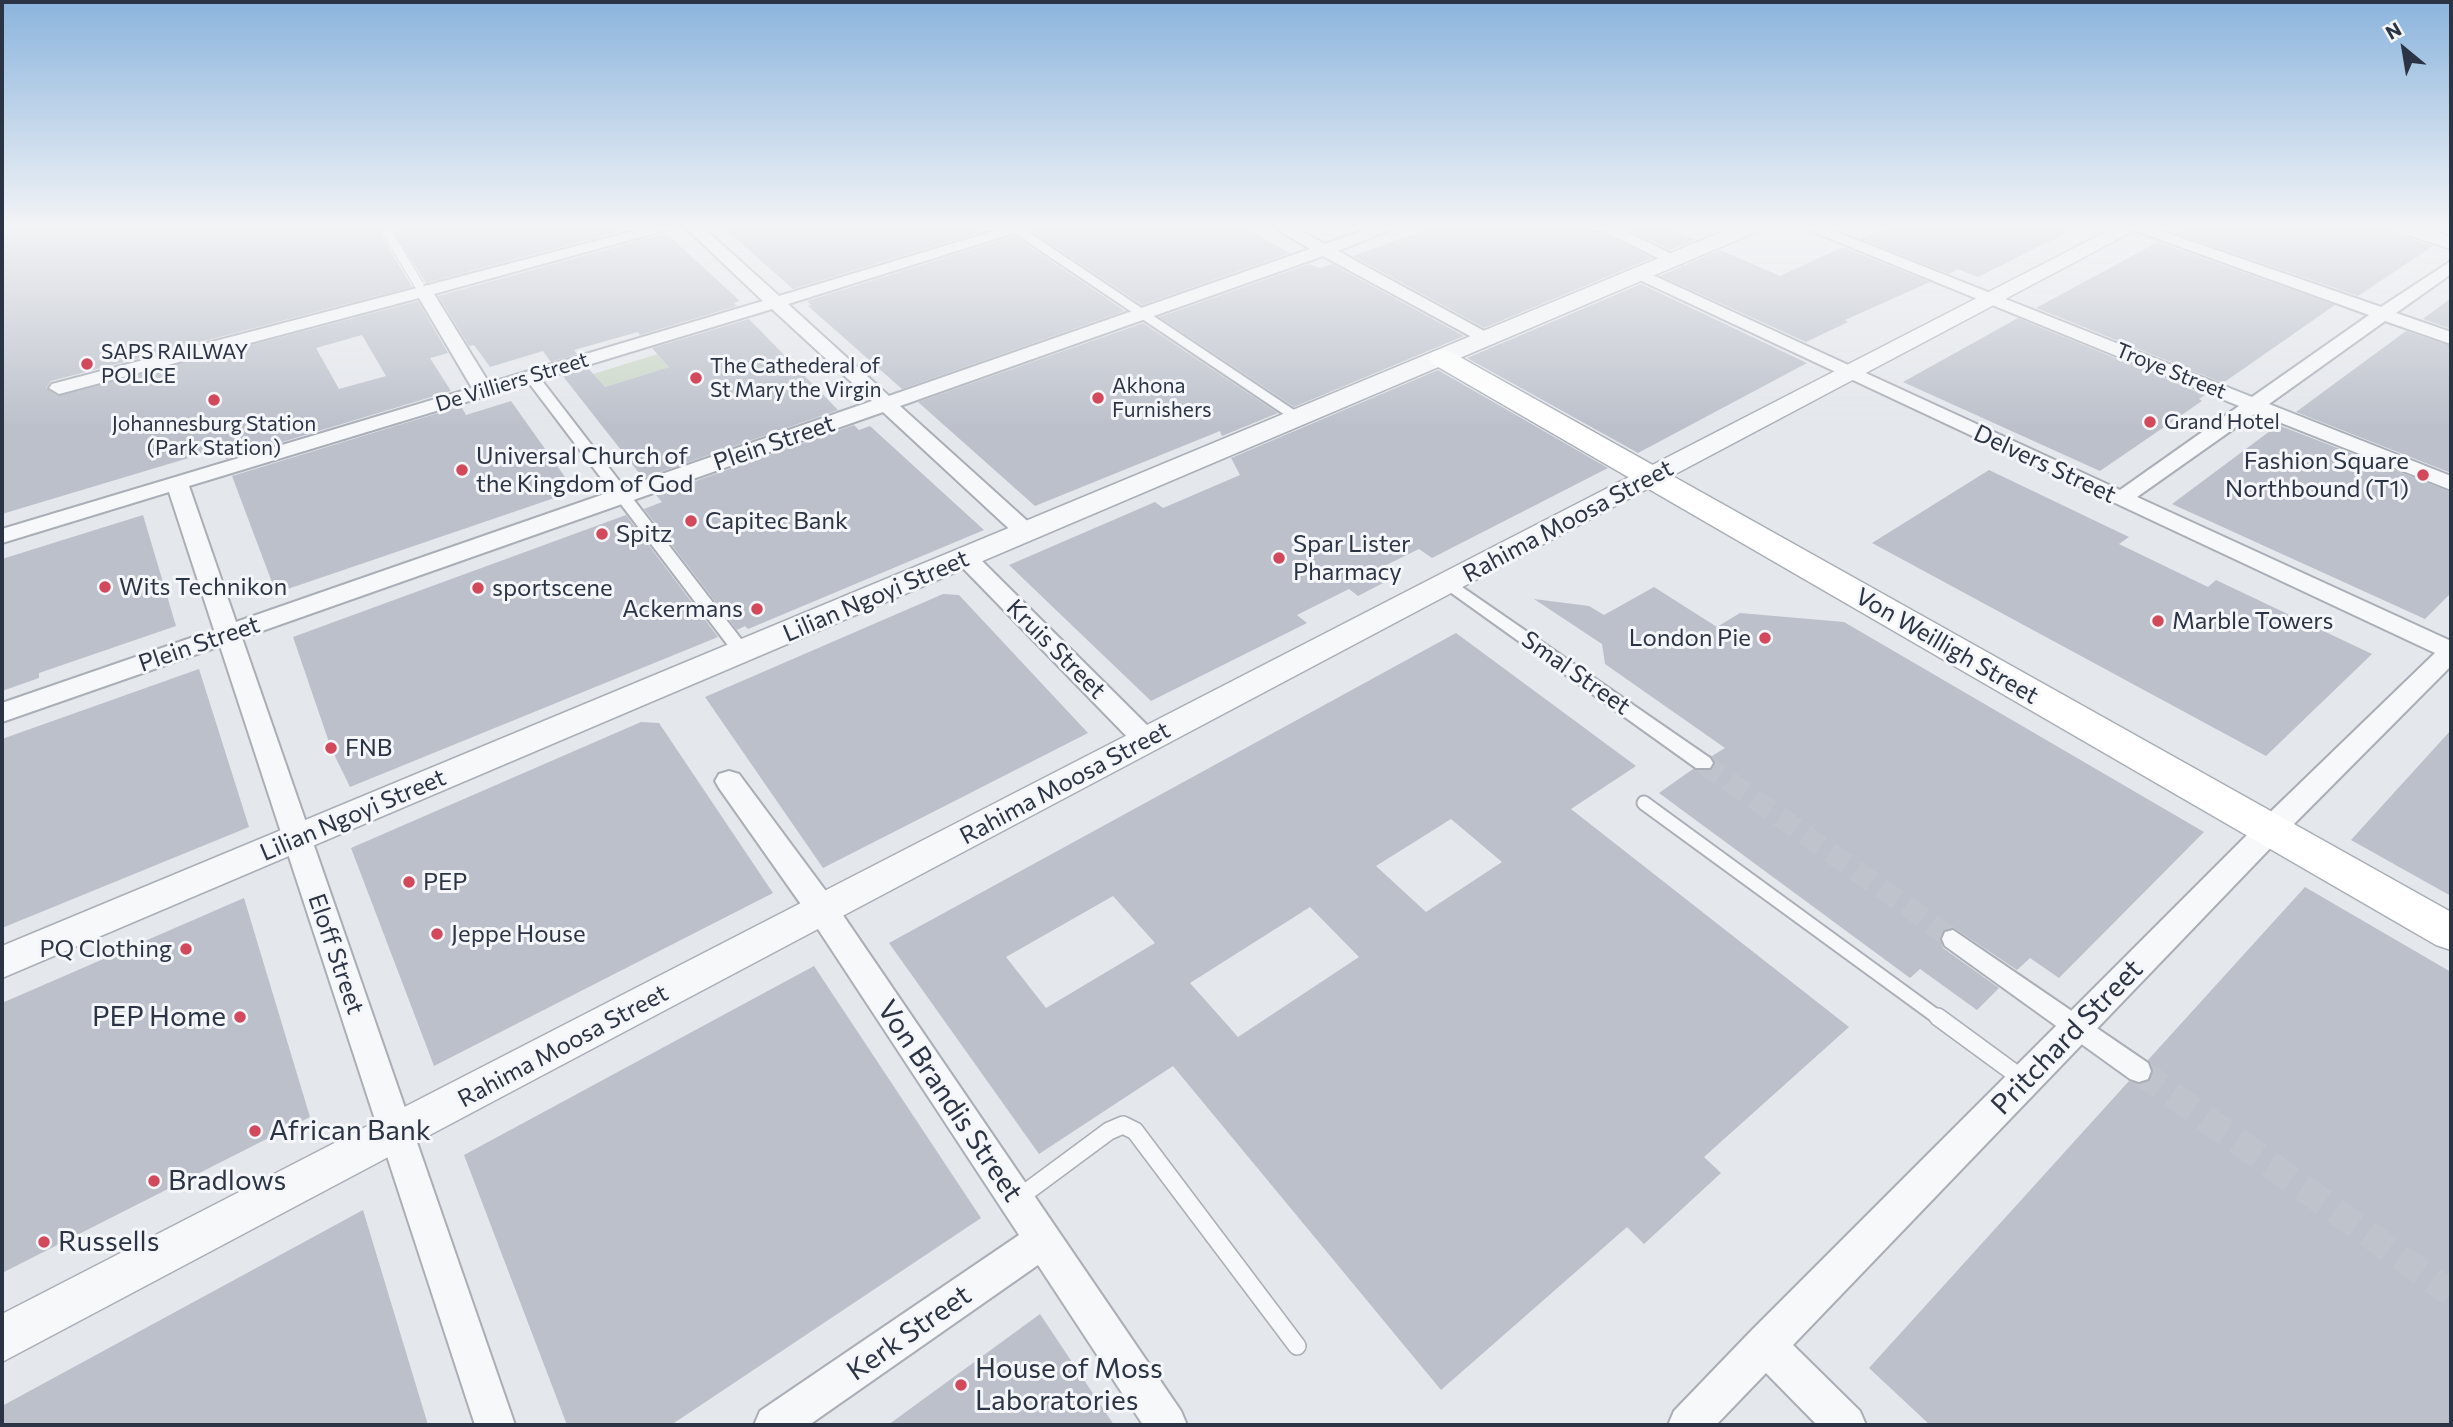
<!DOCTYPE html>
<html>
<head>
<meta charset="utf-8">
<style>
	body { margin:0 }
	#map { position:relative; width:2453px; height:1427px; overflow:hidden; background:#e4e7ec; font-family:Commissioner,sans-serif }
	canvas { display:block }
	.frame { position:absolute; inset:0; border:4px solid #2b3445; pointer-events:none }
	.north { position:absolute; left:2369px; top:14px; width:70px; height:70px; -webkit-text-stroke:5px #f4f6f9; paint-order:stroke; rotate:330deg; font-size:19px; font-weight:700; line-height:28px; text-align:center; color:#2b3445 }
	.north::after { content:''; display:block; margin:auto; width:24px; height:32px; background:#2b3445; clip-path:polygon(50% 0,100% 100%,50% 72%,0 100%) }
</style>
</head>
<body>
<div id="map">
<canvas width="2453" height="1427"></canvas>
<div class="frame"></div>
<div class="north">N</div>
</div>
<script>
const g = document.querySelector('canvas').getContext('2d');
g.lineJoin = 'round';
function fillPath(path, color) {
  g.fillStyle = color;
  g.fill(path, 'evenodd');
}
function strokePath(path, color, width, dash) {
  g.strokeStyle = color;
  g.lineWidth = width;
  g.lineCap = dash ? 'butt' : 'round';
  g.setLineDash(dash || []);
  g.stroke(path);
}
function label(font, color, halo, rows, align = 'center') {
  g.font = font + ' Commissioner,sans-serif';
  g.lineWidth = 6;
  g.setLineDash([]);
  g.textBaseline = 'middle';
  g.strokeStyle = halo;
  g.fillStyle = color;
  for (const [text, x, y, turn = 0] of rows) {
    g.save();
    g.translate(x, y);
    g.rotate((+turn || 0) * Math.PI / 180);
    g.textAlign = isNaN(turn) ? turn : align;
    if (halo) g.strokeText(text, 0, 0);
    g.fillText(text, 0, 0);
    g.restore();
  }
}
fillPath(new Path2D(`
	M658 354 669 367 605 387 593 374Z`), '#c9d6c5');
fillPath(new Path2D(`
	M2 228H387L383 232V238L412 287 51 381 46 388 58 396 418 301 448 353 430 358 451 391 226 459 222 448 2 514ZM362 335 386 376 339 389 316 348Z
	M391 228H633L426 283Z
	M724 228H994L793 289Z
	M1032 228H1245L1290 253 1142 305 1031 231Z
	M1429 228H1594L1652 258 1484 328 1353 256Z
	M1626 228H1670L1696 240 1670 250Z
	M1884 228H2076L1978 277 1957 269 1949 274 1861 239Z
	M2183 228H2393L2397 234 2433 246 2358 296 2175 233Z
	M666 233 740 301 734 303 737 306 640 335 638 332 574 350 577 354 551 362 543 351 490 367 474 345 469 346 438 296Z
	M1014 236 1125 311 902 389 808 306 811 305 807 301Z
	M2158 242 2335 305 2223 383 2036 308Z
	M1843 247 1930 282 1845 320 1848 322 1806 342 1660 276 1720 250 1780 276Z
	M1309 264 1320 268 1332 264 1464 336 1294 407 1159 317Z
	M1641 284 1807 363 1638 453 1467 358Z
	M2451 298V329L2423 319Z
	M2018 318 2205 395 2199 399 2202 401 2100 471 1903 382Z
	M749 319 838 410 643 478 562 375 588 368 605 387 669 367 652 348Z
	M1143 323 1278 413 1222 436 1220 431 1035 506 918 402Z
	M2406 331 2451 346V473L2296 412Z
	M1438 370 1608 468 1432 558 1419 549 1372 572 1385 582 1358 596 1349 589 1297 615 1307 623 1151 701 1009 565 1155 502 1163 508 1240 475 1231 458Z
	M511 401 575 491 276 593 232 476 461 406 466 415Z
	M854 425 859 430 870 426 984 530 748 629 745 626 737 630 644 509 662 502 656 495Z
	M2278 425 2451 492V593L2425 619 2172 504Z
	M1989 470 2129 537 2119 544 2208 587 2216 580 2372 654 2266 756 1872 543Z
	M143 515 176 626 39 673V678L2 691V559Z
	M626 515 718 637 350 787 331 748 293 637Z
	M1654 587 1717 627 1740 613 1844 622 2204 832 2059 978 2030 958 2017 970 1954 928 1944 929 1940 938 1943 948 1999 988 1977 1010 1920 969 1910 978 1659 793 1693 769H1712L1715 762 1712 756 1725 748 1605 664 1602 644 1534 599 1589 606 1604 615Z
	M943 594 959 595 1088 733 823 868 705 697Z
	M1456 633 1636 766 1571 809 1849 1027 1704 1157 1721 1173 1644 1244 1627 1227 1441 1390 1173 1066 1039 1154 889 943ZM1451 819 1502 862 1426 912 1376 866ZM1113 896 1155 943 1046 1008 1006 957ZM1310 907 1359 957 1238 1037 1190 983Z
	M199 669 249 827 2 928V739Z
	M641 722 659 723 773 893 434 1066 351 848Z
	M2451 730V896L2351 840Z
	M2305 887 2451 972V1425H1930L1869 1368 2129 1081 2140 1084 2150 1080 2153 1070 2148 1060Z
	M244 898 310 1117 2 1273V1003Z
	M814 966 981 1218 671 1425H567L464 1155Z
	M363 1210 428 1425H2V1406Z
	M1040 1314 1114 1425H888Z`), '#bbc0ca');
strokePath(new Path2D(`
	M1703 763 1953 939`), '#bfc3cb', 21, [21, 10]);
strokePath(new Path2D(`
	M2139 1071 2451 1293`), '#bfc3cb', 27, [27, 13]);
const serviceFar1 = new Path2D(`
	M1644 803 1940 1019`);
const service = new Path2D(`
	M1938 1017 2024 1080
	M1017 1199 1109 1131 1123 1125 1135 1131 1297 1346`);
const pedestrian = new Path2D(`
	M1007 228H1022L1306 418 1299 422 1294 421Z
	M531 372 536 373 748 648 751 652 748 656H736L526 379V373Z
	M1449 578 1710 758 1713 763 1710 768H1696L1443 587 1440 583Z
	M1953 930 2148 1063 2151 1071 2148 1079 2139 1082 2130 1079 1945 946 1942 939 1945 932Z`);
const minor = new Path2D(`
	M645 228H673L434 294 489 383 763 301 686 228H704L779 296 1004 228H1030L788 304 889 396 1310 249 1275 228H1296L1325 244 1370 228H1395L1338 251 1497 338 1488 344 1481 342 1323 256 900 406 1034 527 1037 532 1034 537H1018L883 412 242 638 515 1425H475L220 646 2 722V703L214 630 169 492 2 543V529L472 388 419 298 59 394 49 388 52 384ZM772 309 872 401 236 622 189 486Z
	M1597 228H1619L1684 260 1682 264H1670Z
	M1804 228H1827L2252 397 2369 315 2128 228H2153L2381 307 2451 261V274L2396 313 2451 332V344L2385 321 2269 404 2451 476V490L2256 413 2137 497 2451 641V666L2280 838 1793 1345 1860 1411 1866 1425H1817L1766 1373 1716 1425H1668L1674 1411 1751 1331 2260 822 2435 653 1629 275 1638 270 1644 271 2120 490 2239 406Z
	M966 551 974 553 1156 734 1160 741 1156 748 1147 751 1138 748 958 563 954 558 958 553Z
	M729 771 739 774 834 902 1181 1411 1187 1425H1143L1038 1265 809 1425H754L760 1411 1019 1235 812 920 719 788 715 781 719 774Z`);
const tertiary = new Path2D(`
	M1731 228H1759L1756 232 2 978V946Z
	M2113 228H2139L2 1362V1314Z
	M2395 228H2426L2451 237V249L2398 232Z`);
const secondary = new Path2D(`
	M1442 350 1451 352 2451 912V950L2436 945 1433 364 1429 358 1433 352Z`);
strokePath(serviceFar1, '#a9aeb7', 17);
strokePath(service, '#a9aeb7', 20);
strokePath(pedestrian, '#a9aeb7', 4);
strokePath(minor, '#a9aeb7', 4);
strokePath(tertiary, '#a9aeb7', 3);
strokePath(secondary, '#a9aeb7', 3);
strokePath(serviceFar1, '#f7f8fa', 13);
strokePath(service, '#f7f8fa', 17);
fillPath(pedestrian, '#f7f8fa');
fillPath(minor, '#f7f8fa');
fillPath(tertiary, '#f7f8fa');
fillPath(secondary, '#fff');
const serviceBridge = new Path2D(`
	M389 235 419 285`);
strokePath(serviceBridge, '#a9aeb7', 11, []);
strokePath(serviceBridge, '#f7f8fa', 9);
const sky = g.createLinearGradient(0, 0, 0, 428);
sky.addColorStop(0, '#8bb4dd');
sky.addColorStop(0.53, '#f3f4f6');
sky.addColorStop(1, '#f3f4f600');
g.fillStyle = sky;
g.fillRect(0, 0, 2453, 428);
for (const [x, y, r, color] of [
	[87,364,7,"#d1495b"],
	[696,378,7,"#d1495b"],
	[1098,398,7,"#d1495b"],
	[214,400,7,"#d1495b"],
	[2150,422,7,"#d1495b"],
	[462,470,7,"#d1495b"],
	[2423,475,7,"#d1495b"],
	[691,521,7,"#d1495b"],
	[602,534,7,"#d1495b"],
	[1279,558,7,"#d1495b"],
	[105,587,7,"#d1495b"],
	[478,588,7,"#d1495b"],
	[757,609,7,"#d1495b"],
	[2158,621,7,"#d1495b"],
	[1765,638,7,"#d1495b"],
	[331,748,7,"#d1495b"],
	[409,882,7,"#d1495b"],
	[437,934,7,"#d1495b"],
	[186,949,7,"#d1495b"],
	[240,1017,7,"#d1495b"],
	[255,1131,7,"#d1495b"],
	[154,1181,7,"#d1495b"],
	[44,1242,7,"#d1495b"],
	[961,1385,7,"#d1495b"]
]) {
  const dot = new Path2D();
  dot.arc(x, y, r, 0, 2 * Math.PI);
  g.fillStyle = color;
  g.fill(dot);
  strokePath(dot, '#f4f6f9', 2.5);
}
label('21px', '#2b3445', '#f4f6f9', [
	["SAPS RAILWAY",101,352],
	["POLICE",101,376],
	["The Cathederal of",710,366],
	["St Mary the Virgin",710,390],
	["Akhona",1112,386],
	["Furnishers",1112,410],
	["Grand Hotel",2164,422],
	["Johannesburg Station",214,424,"center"],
	["(Park Station)",214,448,"center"]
], 'left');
label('21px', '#2b3445', '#f4f6f9', [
	["Troye Street",2171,371,22],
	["De Villiers Street",512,382,-17]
]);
label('24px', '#2b3445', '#f4f6f9', [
	["Plein Street",774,443,-19],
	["Delvers Street",2045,464,25],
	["Rahima Moosa Street",1568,521,-28],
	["Lilian Ngoyi Street",876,596,-23],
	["Plein Street",199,644,-19],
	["Von Weilligh Street",1947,646,30],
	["Kruis Street",1056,649,45],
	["Smal Street",1576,673,35],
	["Rahima Moosa Street",1065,783,-28],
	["Lilian Ngoyi Street",353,815,-23],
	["Eloff Street",336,954,71],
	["Rahima Moosa Street",563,1046,-28]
]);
label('24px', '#2b3445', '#f4f6f9', [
	["Universal Church of",476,456],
	["the Kingdom of God",476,484],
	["Fashion Square",2409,461,"right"],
	["Northbound (T1)",2409,489,"right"],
	["Capitec Bank",705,521],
	["Spitz",616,534],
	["Spar Lister",1293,544],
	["Pharmacy",1293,572],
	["Wits Technikon",119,587],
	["sportscene",492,588],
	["Ackermans",743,609,"right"],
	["Marble Towers",2172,621],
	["London Pie",1751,638,"right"],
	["FNB",345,748],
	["PEP",423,882],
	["Jeppe House",451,934],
	["PQ Clothing",172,949,"right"]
], 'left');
label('28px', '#2b3445', '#f4f6f9', [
	["PEP Home",226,1017,"right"],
	["African Bank",269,1131],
	["Bradlows",168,1181],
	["Russells",58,1242],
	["House of Moss",975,1369],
	["Laboratories",975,1401]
], 'left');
label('28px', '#2b3445', '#f4f6f9', [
	["Pritchard Street",2067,1037,-46],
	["Von Brandis Street",950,1101,56],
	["Kerk Street",909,1333,-35]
]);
</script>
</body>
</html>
